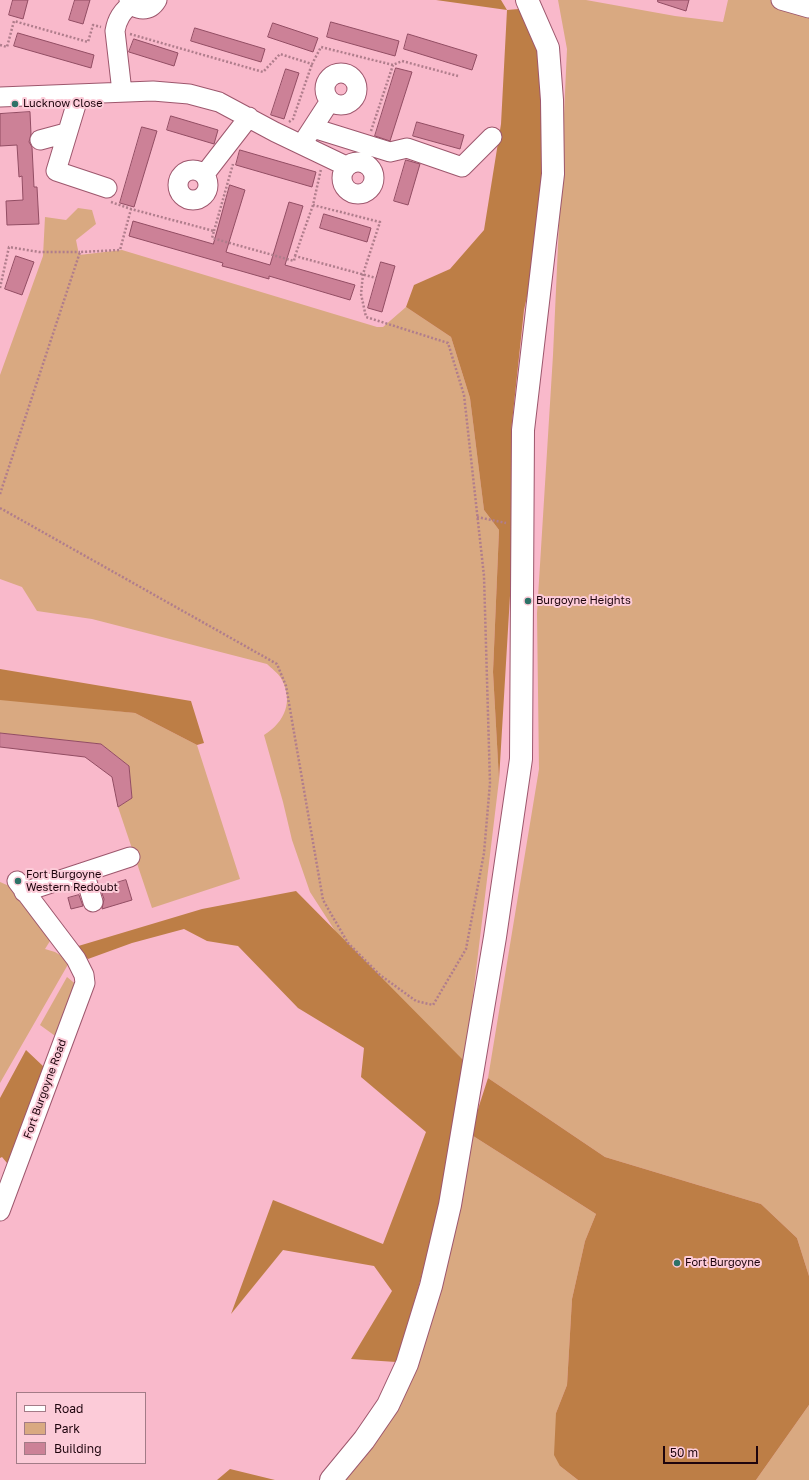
<!DOCTYPE html>
<html>
<head>
<meta charset="utf-8">
<style>
	body { margin:0 }
	#map { position:relative; width:809px; height:1480px; overflow:hidden; background:#f9b9cb; font-family:"Golos Text",sans-serif }
	canvas { display:block }
	.legend { position:absolute; left:16px; top:1392px; width:130px; height:72px; box-sizing:border-box; background:#fccbd8; border:1px solid #a37b87; margin:0; padding:5px 7px; list-style:none; font-size:12px; color:#1e040d }
	.legend li { display:flex; align-items:center; gap:8px; height:20px }
	.legend b { width:20px; border:1px solid #a37b87 }
	.scale { position:absolute; left:663px; top:1446px; width:95px; height:18px; box-sizing:border-box; border:2px solid #1e040d; border-top:0; padding-left:5px; font-size:12px; line-height:14px; white-space:nowrap; color:#1e040d; -webkit-text-stroke:3px #fccbd8; paint-order:stroke }
</style>
</head>
<body>
<div id="map">
<canvas width="809" height="1480"></canvas>
<ul class="legend">
<li><b style="height:5px;background:#fff"></b>Road</li>
<li><b style="height:11px;background:#d9a981"></b>Park</li>
<li><b style="height:11px;background:#cc8197"></b>Building</li>
</ul>
<div class="scale">50 m</div>
</div>
<script>
const g = document.querySelector('canvas').getContext('2d');
g.lineJoin = 'round';
function fillPath(path, color) {
  g.fillStyle = color;
  g.fill(path, 'evenodd');
}
function strokePath(path, color, width, dash) {
  g.strokeStyle = color;
  g.lineWidth = width;
  g.lineCap = dash ? 'butt' : 'round';
  g.setLineDash(dash || []);
  g.stroke(path);
}
function label(font, color, halo, rows, align = 'center') {
  g.font = font + ' "Golos Text",sans-serif';
  g.lineWidth = 4;
  g.setLineDash([]);
  g.textBaseline = 'middle';
  g.strokeStyle = halo;
  g.fillStyle = color;
  for (const [text, x, y, turn = 0] of rows) {
    g.save();
    g.translate(x, y);
    g.rotate((+turn || 0) * Math.PI / 180);
    g.textAlign = isNaN(turn) ? turn : align;
    if (halo) g.strokeText(text, 0, 0);
    g.fillText(text, 0, 0);
    g.restore();
  }
}
fillPath(new Path2D(`
	M558 0H586L675 16 723 22 728 0H809V1276L797 1238 761 1204 605 1157 488 1078 539 769 537 613 553 355 567 49Z
	M78 208 92 210 96 224 76 240 79 255 122 250 377 327H383L406 307 451 337 470 398 484 510 499 530 493 672 499 780 465 1062 368 982 310 892 292 840 283 802 264 735C285 722 294 701 281 678 278 673 271 668 267 664L92 619 37 611 22 587 0 579V375L43 256 45 217 66 220Z
	M7 699 135 713 197 745 240 879 152 908 118 807 132 798 129 766 101 744 0 733V700Z
	M17 881 55 933 45 949 55 952 70 961 0 1083V882L7 885Z
	M67 977 78 986 58 1038 40 1025Z
	M470 1134 596 1214 585 1241 572 1299 567 1385 556 1413 560 1466 578 1480H344L370 1445Z
	M809 1405V1480H756Z`), '#d9a981');
fillPath(new Path2D(`
	M436 0H501L507 10 531 8 548 52 552 183 524 310 511 432 515 512 499 780 493 672 499 530 484 510 470 398 451 337 406 307 414 285 450 269 484 230 501 124 507 10Z
	M0 669 191 701 204 743 197 745 135 713 0 700Z
	M296 891 465 1062 457 1140 418 1289 396 1362 351 1359 392 1291 374 1266 283 1250 231 1314 273 1200 383 1244 426 1132 361 1077 364 1048 298 1008 238 946 207 941 184 929 132 943 88 959 75 947 202 909Z
	M26 1050 44 1067 12 1169 2 1157 0 1158V1098Z
	M488 1078 605 1157 761 1204 797 1238 809 1276V1405L756 1480H578L560 1466 554 1455 556 1413 567 1385 572 1299 585 1241 596 1214 470 1134Z
	M230 1469 275 1480H217Z`), '#bd7e46');
const building = new Path2D(`
	M13 0H28L23 19 9 15Z
	M75 0H90L83 24 69 20Z
	M658 0H689L686 11 658 2Z
	M331 22 399 41 395 56 327 37Z
	M273 23 318 38 313 52 268 37Z
	M195 28 265 49 261 62 191 41Z
	M18 33 94 55 91 68 14 46Z
	M408 34 477 55 472 70 404 49Z
	M134 39 178 53 174 66 129 52Z
	M396 68 412 72 390 141 375 136Z
	M286 69 299 73 284 119 271 115Z
	M30 112 31 134 29 142 32 147 34 187H37L39 224 7 225 6 201 23 200 22 176 19 177 17 145 0 146V114Z
	M171 116 218 130 214 144 167 130Z
	M417 122 464 135 460 149 413 136Z
	M142 127 157 131 134 207 120 203Z
	M240 150 316 172 312 187 236 165Z
	M406 160 420 164 408 205 394 201Z
	M230 185 245 190 226 252 270 265 289 202 303 206 285 265 355 285 350 300 269 276V279L234 269 222 266 223 263 129 236 133 221 213 244Z
	M324 214 371 228 367 242 320 228Z
	M16 256 34 262 22 295 5 289Z
	M381 262 395 266 382 312 368 308Z
	M0 733 101 744 129 766 132 798 118 807 112 777 85 757 0 747Z
	M126 880 132 900 102 909 104 899 100 888Z
	M79 895 83 906 71 909 68 898Z`);
fillPath(building, '#cc8197');
strokePath(building, '#924d63', 1);
const minor = new Path2D(`
	M129 0C136 12 150 12 157 0
	M781 0 809 8
	M325 89a16 16 0 1 1 32 0a16 16 0 1 1-32 0Z
	M122 92 115 31C117 19 122 12 131 4
	M79 95 56 171 107 188
	M0 97 153 91 189 94 219 102 275 132 346 166
	M313 128 390 152 407 148 462 167 492 137
	M306 138 330 101
	M40 140 66 133
	M342 178a16 16 0 1 1 32 0a16 16 0 1 1-32 0Z
	M178 185a15 15 0 1 1 30 0a15 15 0 1 1-30 0Z
	M204 175 249 117
	M84 872 93 902
	M24 892 130 857
	M0 1211 85 983 84 975 76 959 17 881`);
const major = new Path2D(`
	M331 1480 364 1440 388 1405 407 1364 431 1286 450 1205 495 937 521 759 523 430 553 174 552 100 548 48 527 0`);
strokePath(minor, '#9d576d', 21);
strokePath(major, '#9d576d', 24);
strokePath(new Path2D(`
	M130 34 263 72 280 54 312 64 321 47 393 65 402 61 458 76
	M0 45 7 47 14 21 88 42 93 25 101 27
	M289 122 293 119 312 64
	M371 131 393 65
	M111 202 131 209 214 231 212 238 294 261 295 256 376 278
	M214 231 233 164
	M295 256 313 205 321 169
	M0 288 9 247 39 252H80
	M0 494 80 252 120 250 131 209
	M0 508 277 664 286 686 323 900 348 943 380 975 416 1001 433 1005 466 949 484 853 490 783 484 576 464 395 448 343 366 317 361 294 363 274 380 222 313 205
	M477 517 506 523`), '#b07d8c', 2.5, [2, 2]);
strokePath(minor, '#fff', 19);
strokePath(major, '#fff', 22);
for (const [x, y, r, color] of [
	[15,104,4,"#2d7267"],
	[528,601,4,"#2d7267"],
	[18,881,4,"#2d7267"],
	[677,1263,4,"#2d7267"]
]) {
  const dot = new Path2D();
  dot.arc(x, y, r, 0, 2 * Math.PI);
  g.fillStyle = color;
  g.fill(dot);
  strokePath(dot, '#fccbd8', 1.5);
}
label('11px', '#1e040d', '#fccbd8', [
	["Lucknow Close",23,104],
	["Burgoyne Heights",536,601],
	["Fort Burgoyne",26,875],
	["Western Redoubt",26,888],
	["Fort Burgoyne",685,1263]
], 'left');
label('11px', '#1e040d', '#fccbd8', [
	["Fort Burgoyne Road",45,1089,-70]
]);
</script>
</body>
</html>
